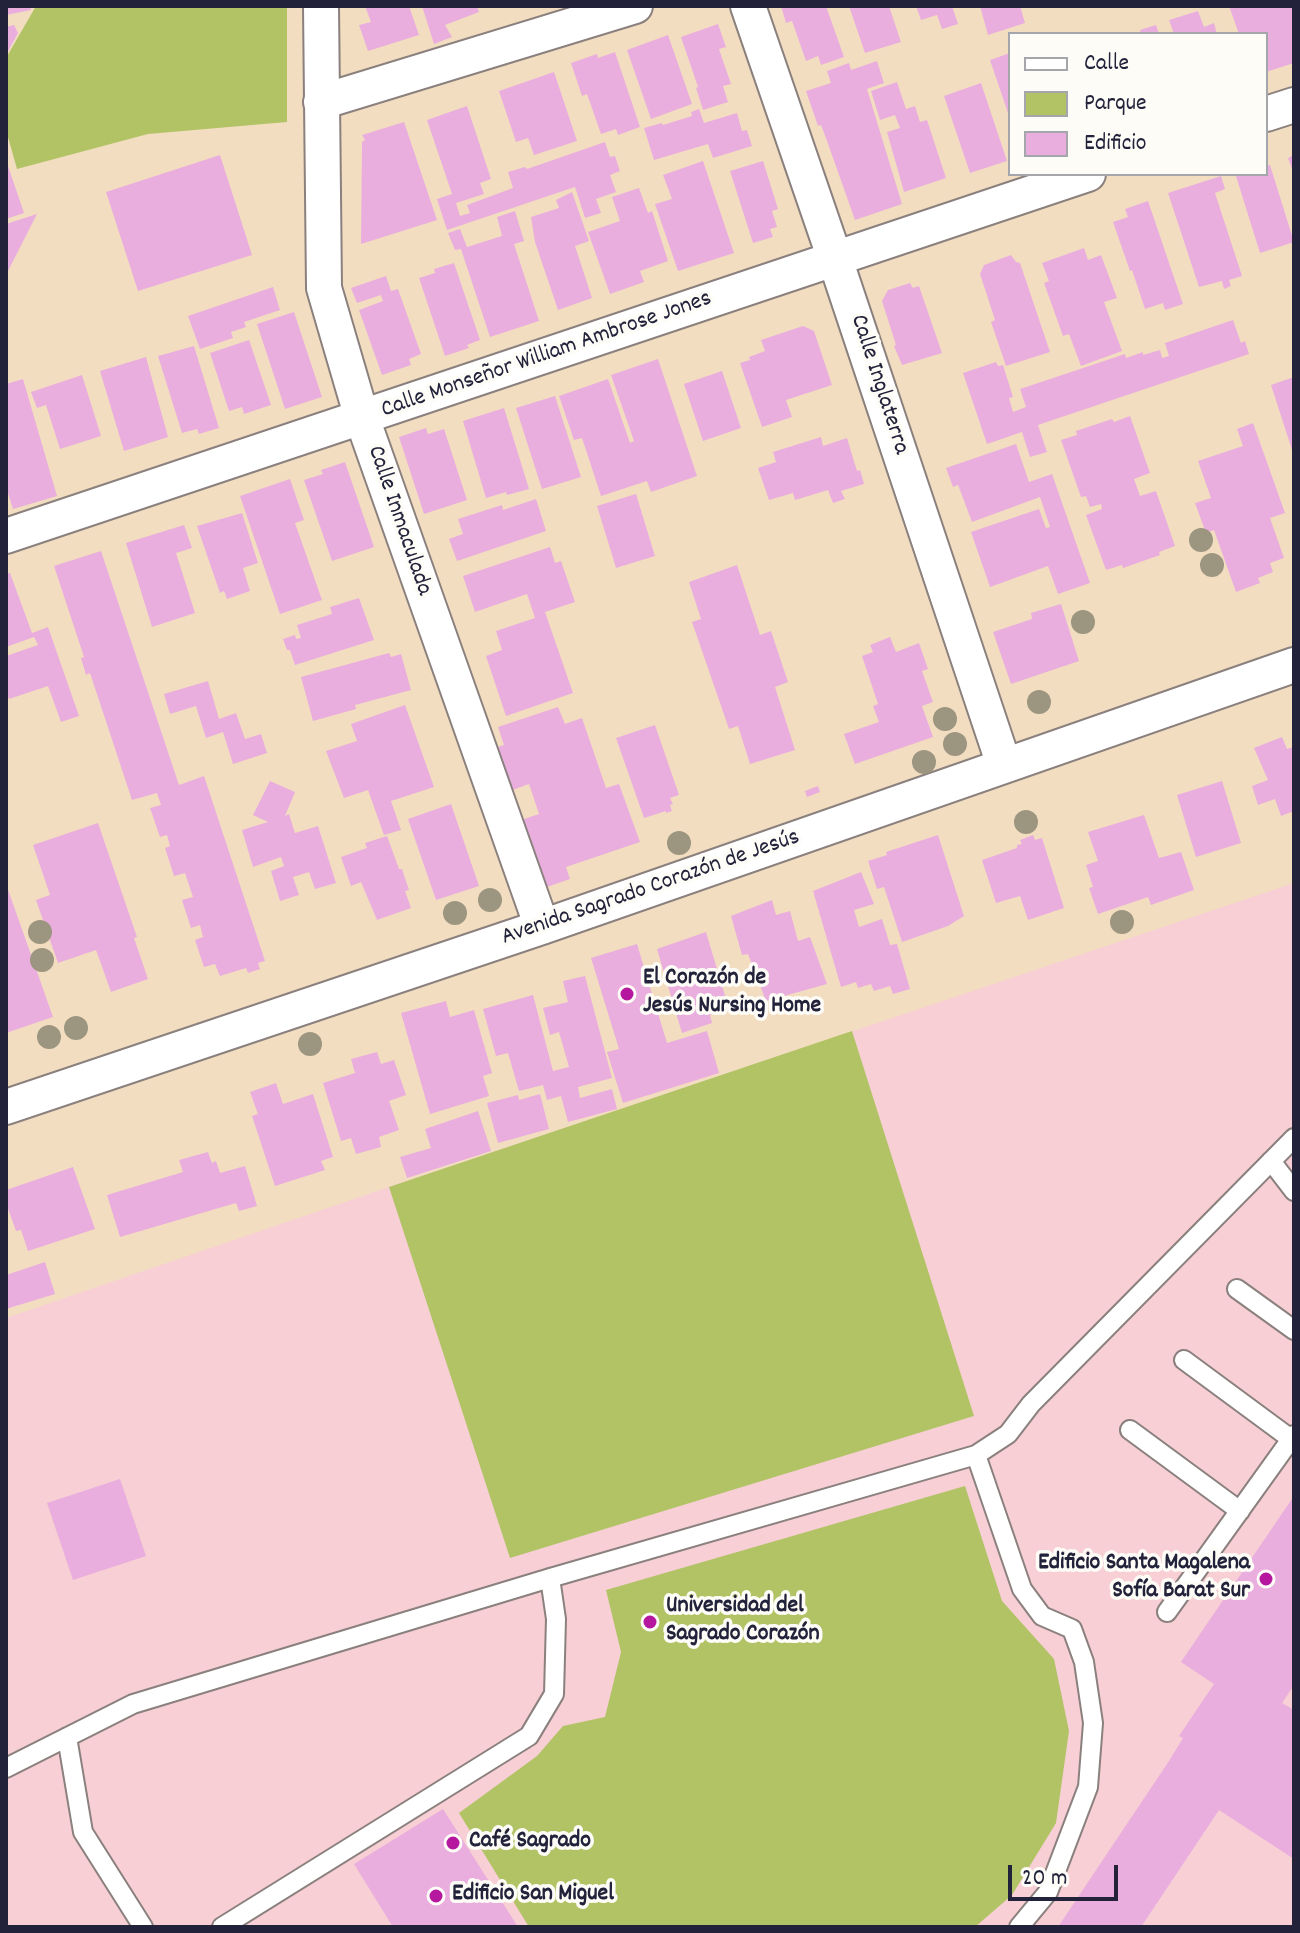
<!DOCTYPE html>
<html>
<head>
<meta charset="utf-8">
<style>
	body { margin:0 }
	#map { position:relative; width:1300px; height:1933px; overflow:hidden; background:#f3ddc0; font-family:Dekko,sans-serif }
	canvas { display:block }
	.frame { position:absolute; inset:0; border:8px solid #22223b; pointer-events:none }
	.legend { position:absolute; left:1008px; top:32px; width:260px; height:144px; box-sizing:border-box; background:#fdfcf7; border:2px solid #a5a5ac; margin:0; padding:10px 14px; list-style:none; font-size:24px; color:#22223b }
	.legend li { display:flex; align-items:center; gap:16px; height:40px }
	.legend b { width:40px; border:2px solid #a5a5ac }
	.scale { position:absolute; left:1008px; top:1865px; width:110px; height:36px; box-sizing:border-box; border:4px solid #22223b; border-top:0; padding-left:10px; font-size:24px; line-height:28px; white-space:nowrap; color:#22223b; -webkit-text-stroke:6px #fdfcf7; paint-order:stroke }
</style>
</head>
<body>
<div id="map">
<canvas width="1300" height="1933"></canvas>
<div class="frame"></div>
<ul class="legend">
<li><b style="height:10px;background:#fff"></b>Calle</li>
<li><b style="height:22px;background:#b2c366"></b>Parque</li>
<li><b style="height:22px;background:#e9aede"></b>Edificio</li>
</ul>
<div class="scale">20 m</div>
</div>
<script>
const g = document.querySelector('canvas').getContext('2d');
g.lineJoin = 'round';
function fillPath(path, color) {
  g.fillStyle = color;
  g.fill(path, 'evenodd');
}
function strokePath(path, color, width, dash) {
  g.strokeStyle = color;
  g.lineWidth = width;
  g.lineCap = dash ? 'butt' : 'round';
  g.setLineDash(dash || []);
  g.stroke(path);
}
function label(font, color, halo, rows, align = 'center') {
  g.font = font + ' Dekko,sans-serif';
  g.lineWidth = 7;
  g.setLineDash([]);
  g.textBaseline = 'middle';
  g.strokeStyle = halo;
  g.fillStyle = color;
  for (const [text, x, y, turn = 0] of rows) {
    g.save();
    g.translate(x, y);
    g.rotate((+turn || 0) * Math.PI / 180);
    g.textAlign = isNaN(turn) ? turn : align;
    if (halo) g.strokeText(text, 0, 0);
    g.fillText(text, 0, 0);
    g.restore();
  }
}
fillPath(new Path2D(`
	M1294 883V1927H6V1318L389 1187Z`), '#f7cfd4');
fillPath(new Path2D(`
	M36 6H287V122L148 134 17 169 6 130V58Z
	M852 1031 974 1416 510 1558 389 1187Z
	M965 1486 1002 1601 1054 1659 1069 1731 1056 1823 1012 1895 975 1927H529L459 1813 537 1756 563 1726 605 1717 621 1652 606 1590Z`), '#b2c366');
fillPath(new Path2D(`
	M6 6H30L31 10 6 15Z
	M365 6H409L419 35 368 51 359 25 371 22Z
	M422 6H477L479 12 445 25 452 37 434 44Z
	M781 6H826L844 57 821 65 818 56 806 61 792 21 786 23Z
	M849 6H889L901 42 865 53Z
	M916 6H952L958 24 942 29 937 15 921 20Z
	M980 6H1020L1025 23 988 35Z
	M1229 6H1292L1294 12V63L1266 72V34H1239Z
	M1198 11 1204 27 1214 23 1217 34H1174L1169 20Z
	M718 24 726 47 719 49 731 84 723 86 728 102 703 110 696 88 698 87 681 37Z
	M14 25 18 33 6 55V27Z
	M1156 25 1159 34H1141L1140 30Z
	M668 35 692 104 651 119 627 50Z
	M615 52 640 127 618 135 616 129 601 134 587 94 582 96 571 63 597 54 598 58Z
	M1010 53V116H1009L990 60Z
	M877 61 884 83 867 89 902 204 855 220 827 141 821 125 818 126 806 91 831 83 827 71 849 63 851 70Z
	M554 72 577 141 534 155 528 138 516 142 499 91Z
	M897 82 906 109 915 106 920 122 927 120 946 178 904 192 887 132 900 128 895 115 880 120 871 91Z
	M981 83 1007 161 970 173 944 96Z
	M467 106 491 179 480 183 484 194 456 203 460 216 470 213 467 205 513 188 508 172 525 167 527 169 605 142 610 157 615 156 620 171 610 175 616 192 596 199 601 213 585 218 575 187 447 230 437 199 452 194 427 120Z
	M699 109 704 123 737 113 742 131 747 130 752 146 713 158 708 144 654 160 644 128 662 123 663 125 692 116 691 112Z
	M404 122 437 220 361 244 362 142 365 140 362 135Z
	M220 155 252 255 138 291 106 192Z
	M1294 155V174L1288 158Z
	M6 160 24 213 6 219Z
	M703 161 734 253 678 271 655 204 672 199 663 175Z
	M763 161 778 209 772 211 777 227 770 229 773 237 753 243 730 171Z
	M1270 165 1294 242 1260 253 1236 176 1242 174H1266V166Z
	M1221 176 1225 189 1215 193 1242 276 1229 280 1231 286 1224 289 1222 281 1199 287 1168 193Z
	M639 188 648 213 652 211 668 261 640 271 644 282 610 294 588 232 620 221 612 197Z
	M572 192 589 241 575 246 592 298 558 310 535 242 531 217 559 208 556 200Z
	M1148 201 1183 304 1165 310 1163 303 1145 309 1132 270 1130 271 1113 222 1128 217 1125 209Z
	M515 211 524 241 514 244 539 321 490 337 461 249 455 250 448 233 460 229 467 247 502 236 497 217Z
	M37 214 6 275V224Z
	M1084 248 1088 260 1101 255 1117 298 1104 302 1122 351 1081 366 1069 334 1063 336 1044 283 1049 281 1042 263Z
	M1011 255 1016 262 1020 263 1050 352 1006 366 991 322 995 320 980 274 984 265Z
	M454 263 480 340 467 345 469 348 445 356 419 278 435 273 434 269Z
	M386 276 391 291 398 289 421 354 409 359 411 365 382 375 359 310 383 301 381 295 357 303 351 288Z
	M910 283 913 288 919 286 942 353 902 365 894 346 896 345 882 301 888 290Z
	M273 287 280 310 244 322 246 327 231 332 233 338 200 349 188 316Z
	M294 312 322 397 285 409 257 324Z
	M1233 320 1241 343 1245 341 1249 354 1038 425 1047 452 1030 457 1022 432 987 444 963 373 996 362 998 366 1003 365 1013 397 1009 398 1013 412 1026 407 1020 389 1125 354 1126 358 1143 352V355L1160 350 1162 358 1169 356 1165 343Z
	M803 326 814 331 832 385 786 400 792 417 762 427 740 363 750 360 749 357 765 351 761 340Z
	M249 340 271 405 244 414 242 407 229 411 210 353Z
	M194 346 219 428 199 434 197 429 182 433 158 356Z
	M146 357 168 437 124 451 100 371Z
	M658 359 697 476 651 492 647 481 601 496 582 438 574 440 559 396 608 379 630 443 634 441 611 375Z
	M722 371 741 428 703 441 684 384Z
	M82 375 101 436 60 449 46 405 37 408 31 392Z
	M1294 377V453H1293L1271 385Z
	M23 379 57 496 13 509 6 487V384Z
	M555 396 581 477 542 489 516 408Z
	M504 408 529 489 507 495 506 492 486 498 463 421Z
	M1130 416 1150 473 1134 479 1140 496 1156 491 1175 546 1159 552 1160 555 1123 568 1122 565 1106 570 1086 515 1102 509 1101 504 1090 507 1086 496 1081 497 1061 440 1077 435 1076 431 1112 419 1114 422Z
	M1253 423 1285 513 1270 518 1284 558 1270 563 1273 572 1258 578 1260 583 1236 592 1214 530 1206 533 1195 503 1211 498 1198 461 1243 446 1237 429Z
	M426 428 428 434 444 429 467 500 424 514 399 437Z
	M821 437 823 446 847 438 857 471 860 470 864 484 841 491 845 499 833 503 828 490 795 500 793 493 769 500 758 468 776 462 773 452Z
	M1016 444 1029 482 1052 474 1090 583 1058 594 1048 566 990 587 971 532 1039 509 1046 528 1050 527 1040 497 972 522 958 485 953 487 946 468Z
	M345 462 374 547 332 561 304 480 323 474 321 470Z
	M290 479 304 520 295 523 322 600 280 614 240 496Z
	M636 494 655 556 616 568 597 506Z
	M536 499 546 531 457 561 449 539 463 534 458 519 502 505 503 510Z
	M242 513 258 563 243 568 250 591 227 599 224 591 220 593 197 526Z
	M184 525 192 548 176 553 195 613 152 627 126 543Z
	M550 547 555 563 561 561 575 602 545 612 573 693 506 716 486 656 502 650 496 631 535 618 527 594 475 612 463 576Z
	M101 551 179 785 204 776 265 961 258 963 260 969 248 973 246 968 220 976 215 964 204 967 195 940 203 937 200 925 191 928 182 900 193 897 185 873 174 876 165 848 170 846 167 835 160 837 150 808 161 805 157 793 132 800 90 673 86 675 81 658 84 657 54 566Z
	M737 565 760 635 771 631 788 682 775 687 795 750 750 764 738 726 729 729 692 622 701 619 689 582Z
	M10 573 32 633 48 627 79 716 61 722 48 686 9 699 6 692V656L38 645 34 637 6 647V574Z
	M359 598 374 640 295 665 290 650H287L283 639 295 635 296 639 301 638 297 625 332 614 330 607Z
	M1061 604 1079 661 1011 684 993 632 1032 619 1031 613Z
	M890 637 896 652 919 643 928 669 922 671 933 702 922 706 933 737 855 764 844 734 879 722 873 706 878 704 862 656 873 652 870 645Z
	M389 653 391 657 401 654 411 690 355 705 356 709 313 721 301 677Z
	M208 681 219 719 236 713 245 739 261 734 267 753 233 764 223 732 206 738 196 706 170 714 164 694Z
	M405 705 434 787 391 801 401 830 384 835 368 790 344 798 326 751 357 741 351 724Z
	M558 707 565 724 582 718 606 788 619 784 640 842 566 867 570 879 541 889 518 821 539 814 529 784 510 791 495 748 504 745 498 727Z
	M655 725 679 795 670 798 673 804 670 805 672 811 666 813V811L644 818 616 738Z
	M1282 737 1287 749 1294 747V811L1281 816 1275 799 1258 805 1252 786 1268 780 1254 748Z
	M270 781 295 792 285 816 289 814 295 833 318 826 336 883 315 889 309 872 293 877 299 895 280 901 271 871 284 866 281 857 253 867 242 830 268 822 253 815Z
	M1222 781 1241 843 1196 857 1177 795Z
	M818 786 820 792 807 797 805 791Z
	M451 804 479 886 436 900 408 819Z
	M1144 815 1159 858 1181 852 1194 890 1151 905 1148 897 1098 914 1089 888 1093 887 1086 865 1098 861 1088 832Z
	M98 823 137 937 134 938 148 979 111 992 96 950 58 963 36 900 50 895 33 845Z
	M938 835 964 916 948 926 902 942 884 887 877 889 868 861 887 855 886 852Z
	M1033 835 1035 840 1042 838 1064 908 1028 920 1020 896 996 903 982 860 1017 848V845L1022 844 1020 840Z
	M387 836 399 869H402L409 890 405 891 411 908 377 920 361 882 351 886 341 857 367 848 365 843Z
	M861 872 874 904 854 910 859 927 882 919 890 945 897 944 910 989 893 994 890 986 874 991 871 984 858 988 856 982 841 987 813 891Z
	M6 884 53 1017 6 1033Z
	M772 900 776 915 790 911 798 941 810 937 827 984 766 1001 748 954 742 955 731 916Z
	M706 932 729 1009 710 1015 712 1023 682 1033 657 949Z
	M637 944 667 1043 707 1031 719 1073 623 1103 607 1052 619 1049 591 958Z
	M585 976 612 1078 578 1087 580 1098 612 1089 617 1109 568 1122 561 1096 547 1100 543 1085 519 1091 508 1053 496 1056 483 1009 533 995 553 1071 569 1067 559 1032 550 1035 543 1008 568 1002 563 981Z
	M446 1001 450 1017 474 1010 492 1073 483 1076 489 1096 430 1114 401 1013Z
	M377 1052 381 1064 394 1060 406 1095 389 1101 399 1130 379 1137 381 1147 356 1154 351 1138 341 1141 323 1083 355 1073 351 1059Z
	M276 1083 283 1104 313 1094 333 1157 321 1161 325 1170 275 1186 252 1116 258 1114 250 1092Z
	M540 1094 549 1129 498 1143 487 1103 518 1095 519 1100Z
	M478 1111 491 1151 407 1178 400 1157 431 1148 425 1129Z
	M208 1152 212 1163 216 1161 220 1173 245 1166 257 1206 239 1211 236 1203 120 1237 107 1195 183 1172 179 1160Z
	M73 1167 95 1229 28 1251 21 1230 16 1231 6 1203V1190Z
	M45 1262 55 1294 6 1309V1275Z
	M120 1479 146 1556 73 1580 47 1503Z
	M1294 1496V1685L1282 1703 1294 1710V1859L1219 1810 1141 1927H1058L1169 1761 1183 1738 1179 1736 1214 1684 1181 1662Z
	M443 1809 518 1927H393L354 1864Z`), '#e9aede');
const service = new Path2D(`
	M1271 1161 1294 1191
	M1237 1289 1294 1330
	M1184 1360 1291 1439
	M1130 1430 1240 1511
	M976 1455 1022 1589 1042 1616 1072 1629 1084 1662 1093 1723 1088 1787 1048 1892 1019 1927
	M1167 1612 1294 1435
	M67 1737 83 1832 143 1927
	M6 1768 133 1704 550 1578 976 1455 1008 1434 1031 1404 1294 1138
	M222 1927 529 1736 554 1694 556 1619 550 1578`);
const minor = new Path2D(`
	M321 6 324 288 362 418 542 927
	M748 6 835 259 1004 765
	M321 102 635 6
	M1266 114 1294 105
	M6 536 1088 174
	M6 1107 542 927 1294 665`);
strokePath(service, '#8a807e', 22);
strokePath(minor, '#8a807e', 38);
strokePath(service, '#fff', 18);
strokePath(minor, '#fff', 34);
g.fillStyle = '#9c957f';
for (const [x, y] of [
	[1201,540],
	[1212,565],
	[1083,622],
	[1039,702],
	[945,719],
	[955,744],
	[924,762],
	[1026,822],
	[679,843],
	[490,900],
	[455,913],
	[1122,922],
	[40,932],
	[42,960],
	[76,1028],
	[49,1037],
	[310,1044]
]) {
  g.beginPath();
  g.arc(x, y, 12, 0, 2 * Math.PI);
  g.fill();
}
for (const [x, y, r, color] of [
	[627,994,8,"#b5179e"],
	[1266,1579,8,"#b5179e"],
	[650,1622,8,"#b5179e"],
	[453,1843,8,"#b5179e"],
	[436,1896,8,"#b5179e"]
]) {
  const dot = new Path2D();
  dot.arc(x, y, r, 0, 2 * Math.PI);
  g.fillStyle = color;
  g.fill(dot);
  strokePath(dot, '#fdfcf7', 3);
}
label('24px', '#22223b', '#fdfcf7', [
	["Calle Monseñor William Ambrose Jones",547,356,-19],
	["Calle Inglaterra",878,385,72],
	["Calle Inmaculada",398,521,71],
	["Avenida Sagrado Corazón de Jesús",651,889,-19]
]);
label('bold 24px', '#22223b', '#fdfcf7', [
	["El Corazón de",643,980],
	["Jesús Nursing Home",643,1008],
	["Edificio Santa Magalena",1250,1565,"right"],
	["Sofía Barat Sur",1250,1593,"right"],
	["Universidad del",666,1608],
	["Sagrado Corazón",666,1636],
	["Café Sagrado",469,1843],
	["Edificio San Miguel",452,1896]
], 'left');
</script>
</body>
</html>
